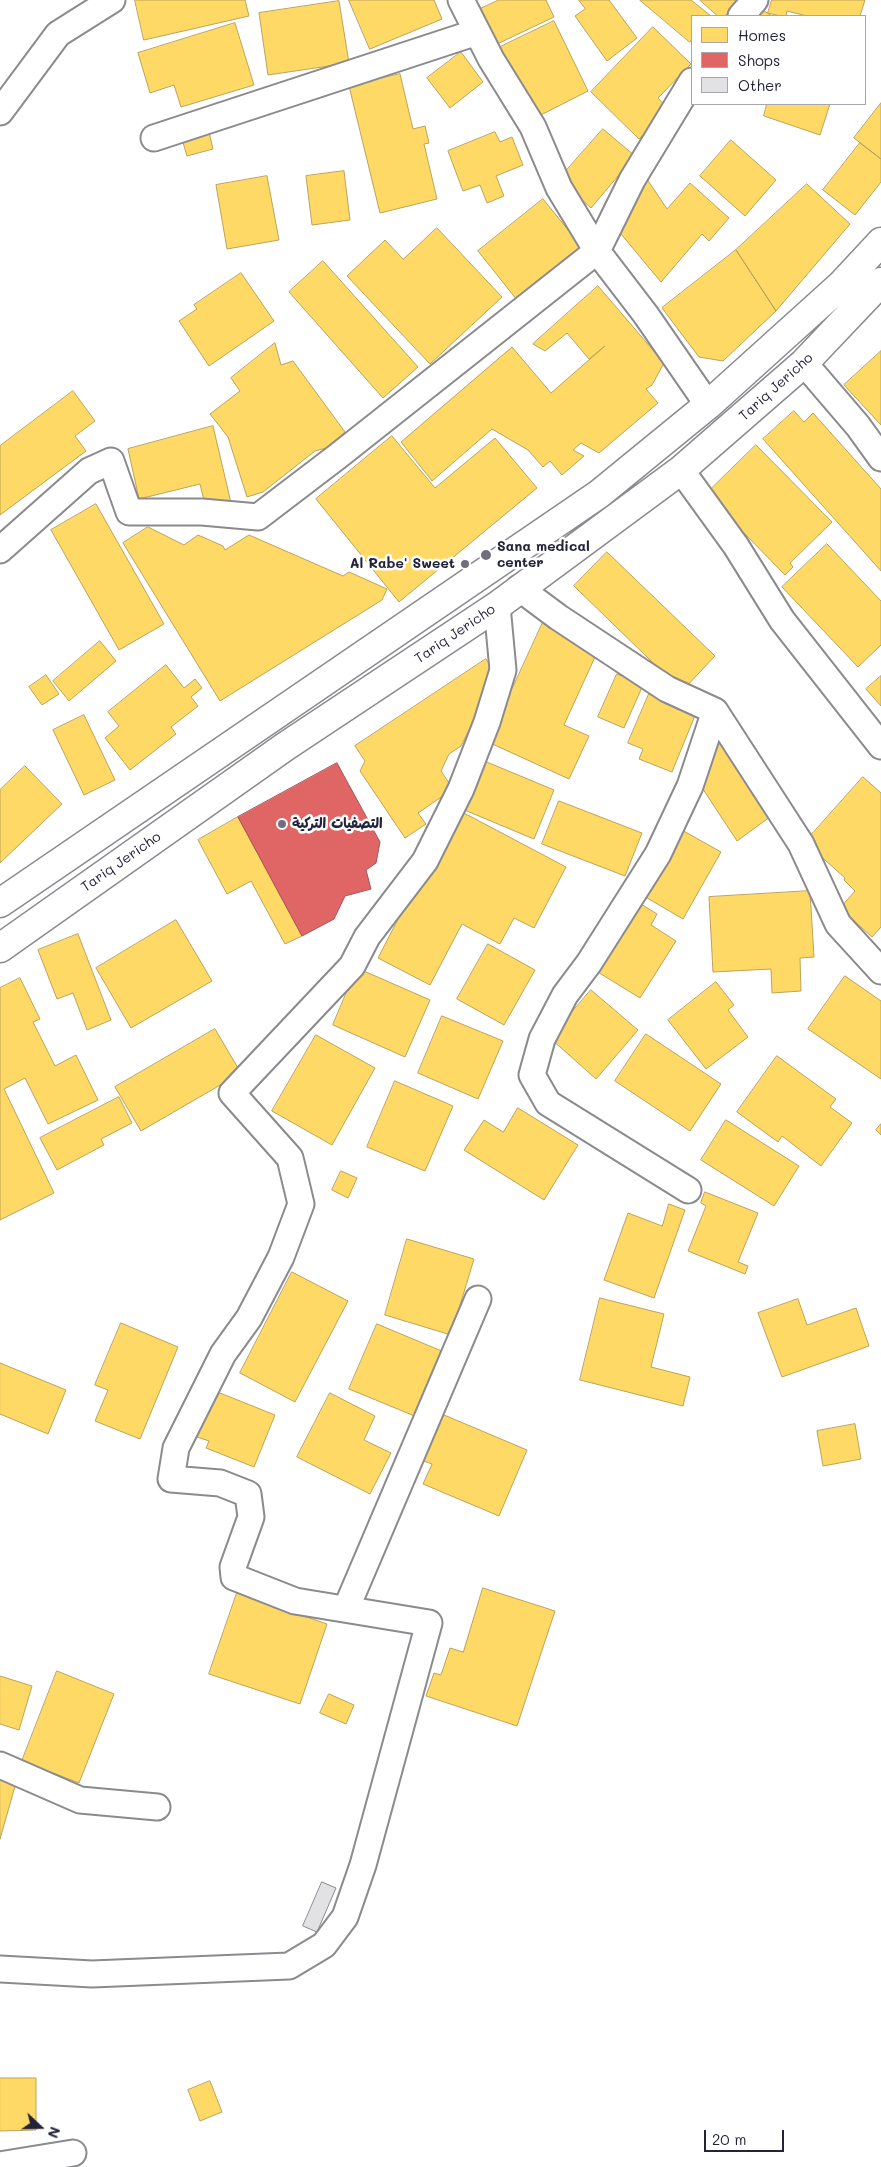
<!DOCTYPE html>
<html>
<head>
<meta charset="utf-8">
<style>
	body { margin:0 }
	#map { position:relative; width:881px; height:2167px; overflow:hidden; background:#fff; font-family:Mali,sans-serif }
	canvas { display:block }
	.legend { position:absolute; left:691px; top:15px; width:175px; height:90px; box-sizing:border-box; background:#fff; border:1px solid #a7a7b1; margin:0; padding:6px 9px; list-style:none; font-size:15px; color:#22223b }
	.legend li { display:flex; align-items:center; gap:10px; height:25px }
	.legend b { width:25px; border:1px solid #a7a7b1 }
	.north { position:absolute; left:15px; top:2102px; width:50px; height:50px; -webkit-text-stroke:4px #fff; paint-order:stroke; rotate:111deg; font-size:14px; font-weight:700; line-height:20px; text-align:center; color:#22223b }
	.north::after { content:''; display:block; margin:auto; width:18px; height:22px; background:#22223b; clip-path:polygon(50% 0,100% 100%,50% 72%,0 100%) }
	.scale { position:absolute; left:704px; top:2130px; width:80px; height:22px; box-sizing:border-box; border:2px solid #22223b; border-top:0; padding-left:6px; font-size:15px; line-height:18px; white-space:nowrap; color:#22223b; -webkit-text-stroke:4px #fff; paint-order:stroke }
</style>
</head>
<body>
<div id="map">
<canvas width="881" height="2167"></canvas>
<ul class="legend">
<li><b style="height:14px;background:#ffd966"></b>Homes</li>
<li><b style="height:14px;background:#e06666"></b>Shops</li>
<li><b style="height:14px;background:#e2e2e4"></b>Other</li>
</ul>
<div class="north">N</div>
<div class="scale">20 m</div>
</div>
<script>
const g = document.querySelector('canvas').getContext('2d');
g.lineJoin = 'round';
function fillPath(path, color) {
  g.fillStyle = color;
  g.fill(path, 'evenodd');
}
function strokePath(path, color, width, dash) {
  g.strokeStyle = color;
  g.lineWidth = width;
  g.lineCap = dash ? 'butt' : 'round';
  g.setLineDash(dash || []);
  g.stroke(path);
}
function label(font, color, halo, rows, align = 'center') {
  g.font = font + ' Mali,"Playpen Sans Arabic",sans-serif';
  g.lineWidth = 5;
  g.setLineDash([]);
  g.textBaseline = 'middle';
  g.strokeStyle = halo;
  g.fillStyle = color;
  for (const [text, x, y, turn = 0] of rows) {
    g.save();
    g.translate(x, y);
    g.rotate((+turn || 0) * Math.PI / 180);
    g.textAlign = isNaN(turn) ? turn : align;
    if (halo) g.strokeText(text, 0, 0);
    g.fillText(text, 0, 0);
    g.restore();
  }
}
const homes = new Path2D(`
	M135 0H245L249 16 144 40Z
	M349 0H434L442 19 370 49Z
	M499 0H546L554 17 495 45 478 10Z
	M579 0H609L637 38 607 61 575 16 585 9Z
	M640 0H691L711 16H692V39L690 42Z
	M700 0H739L725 16H718Z
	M772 0H865L860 16H807L787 11 786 16H780L768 13Z
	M339 1 349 63 268 75 259 13Z
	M758 7 772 16H752Z
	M554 21 588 91 531 120 496 49Z
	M235 23 254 85 181 107 174 85 150 93 138 53Z
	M653 27 691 64 658 98 668 109 639 139 591 92Z
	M461 52 483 82 450 108 427 78Z
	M400 74 413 129 425 126 429 143 424 144 437 199 380 213 349 86Z
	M881 103V159L854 138Z
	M767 104H830L820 135 764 116Z
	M603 129 635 156 591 208 559 179Z
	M209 132 213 149 187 156 182 139Z
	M495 132 500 142 512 137 523 165 496 176 504 196 487 203 480 185 463 191 448 151Z
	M731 140 776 180 745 216 700 176Z
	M860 143 881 159V182L855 215 823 190Z
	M344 171 350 220 312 225 306 176Z
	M267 176 279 240 227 249 216 185Z
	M647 179 667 209 690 183 729 218 709 241 702 234 661 282 621 234Z
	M807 184 850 224 776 311 736 250Z
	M543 199 582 247 517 300 478 251Z
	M437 228 502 297 430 364 347 276 385 240 403 259Z
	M736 250 776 311 723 361 699 357 662 308Z
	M323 261 418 367 383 398 289 292Z
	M241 273 274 321 209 366 179 321 197 309 194 305Z
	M598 286 664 363 652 385 646 389 658 403 599 453 581 443 573 450 584 456 562 475 550 461 543 467 528 450 492 429 432 481 401 442 512 347 551 393 605 346 589 359 567 333 545 351 533 344Z
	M275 343 281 365 293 361 345 432 326 448 315 451 263 492 247 497 228 437 210 414 240 391 231 378Z
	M881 351V425L844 385Z
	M73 391 95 421 75 436 86 451 0 515V446Z
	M794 411 804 422 813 413 881 489V571L763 439Z
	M213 426 231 503 206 509 200 484 139 499 128 449Z
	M392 436 435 488 495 438 537 488 399 602 316 499Z
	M756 445 832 522 790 563 793 567 785 575 706 494Z
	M96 504 164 624 119 650 51 530Z
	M148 527 184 545 198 535 223 546 225 550 249 535 343 576 349 572 387 589 382 600 220 701 123 543Z
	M827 544 881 601V645L858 667 782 587Z
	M607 552 715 656 682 691 574 586Z
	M544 620 600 646 564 725 589 736 569 779 488 742Z
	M100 641 116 661 69 701 53 681Z
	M486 659 497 675 461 746 449 754 441 771 453 789 418 813 426 824 405 838 360 771 365 761 355 746Z
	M166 665 184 688 195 679 202 688 191 697 198 706 171 727 176 734 130 770 105 738 119 726 108 712Z
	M617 674 643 685 624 728 598 717Z
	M46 675 59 694 42 705 29 687Z
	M881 676V706L866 689Z
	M649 694 696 713 672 772 639 759 643 749 628 743Z
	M84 715 115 780 84 795 53 730Z
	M717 735 774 814 737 841 699 783Z
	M482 760 554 790 534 839 462 809Z
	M25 766 62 804 0 863V790Z
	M863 777 881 793V927L872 937 840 908 855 891 844 880 845 878 805 842Z
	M559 801 642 833 625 876 542 844Z
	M462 812 566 867 534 928 514 918 500 944 462 924 430 985 378 958 413 890Z
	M238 817 302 936 285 944 251 881 227 894 198 840Z
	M680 829 721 852 683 919 642 895Z
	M810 891 814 957 800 958 801 991 772 993 771 969 713 972 709 897Z
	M638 902 657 914 651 925 676 941 640 998 596 971Z
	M176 920 212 981 131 1028 96 968Z
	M78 934 111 1020 87 1030 73 993 57 999 38 950Z
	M488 944 535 970 504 1025 457 999Z
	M357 968 430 1000 405 1057 333 1025Z
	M845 976 881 1001V1079L808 1029Z
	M20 978 40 1019 33 1022 55 1066 76 1055 98 1100 48 1124 25 1078 4 1089 54 1193 0 1220V988Z
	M716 982 734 1005 728 1010 748 1037 706 1069 668 1020Z
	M591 990 638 1030 596 1079 550 1038Z
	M442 1016 503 1041 478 1099 418 1073Z
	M215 1029 241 1073 141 1131 115 1087Z
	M646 1034 721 1084 690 1131 615 1081Z
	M316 1035 375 1068 332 1145 272 1111Z
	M777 1056 836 1099 830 1107 852 1123 821 1166 782 1136 778 1142 737 1112Z
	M395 1081 453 1106 425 1171 367 1147Z
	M119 1097 132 1123 101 1139 104 1145 57 1170 40 1138Z
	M518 1108 578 1145 544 1200 464 1150 484 1120 503 1132Z
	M726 1120 799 1166 774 1206 701 1160Z
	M881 1124V1135L876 1130Z
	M341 1171 357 1178 348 1198 332 1190Z
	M705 1192 758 1213 738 1262 748 1266 745 1274 688 1251 706 1206 701 1203Z
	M669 1204 685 1210 654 1298 604 1280 628 1213 662 1226Z
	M407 1239 474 1259 451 1335 385 1315Z
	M292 1272 348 1301 295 1402 240 1373Z
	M600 1298 664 1314 651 1367 690 1377 683 1406 580 1380Z
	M798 1299 807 1325 856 1308 869 1346 782 1377 758 1313Z
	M121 1323 178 1347 140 1439 95 1421 108 1390 95 1385Z
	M377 1324 444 1352 417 1417 349 1389Z
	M0 1363 66 1390 48 1434 0 1414Z
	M215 1391 275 1415 254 1467 206 1448 209 1441 197 1437Z
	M330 1393 375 1416 364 1440 391 1453 370 1494 297 1457Z
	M437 1412 527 1450 499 1516 423 1484 432 1464 418 1459Z
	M855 1424 861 1459 823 1466 817 1431Z
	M483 1588 555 1611 517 1726 426 1696 434 1673 441 1675 450 1648 463 1652Z
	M237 1593 327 1624 300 1704 209 1674Z
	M57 1671 114 1694 79 1783 22 1761Z
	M0 1676 32 1686 19 1730 0 1724Z
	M329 1694 354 1705 346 1724 320 1713Z
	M0 1771 18 1776 0 1839Z
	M0 2078H36V2130L0 2131Z
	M210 2081 222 2112 200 2121 188 2090Z`);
fillPath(homes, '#ffd966');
strokePath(homes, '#bda259', 1);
const shops = new Path2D(`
	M337 763 380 842 376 863 366 870 371 889 345 896 334 919 302 936 238 817Z`);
fillPath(shops, '#e06666');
strokePath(shops, '#a75259', 1);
const building = new Path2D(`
	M322 1882 336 1888 317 1932 303 1926Z`);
fillPath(building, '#e2e2e4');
strokePath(building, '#8a8a8f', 1);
const minor = new Path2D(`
	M741 16 755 0
	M692 81 632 180 597 251 646 315 708 405
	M0 112 58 34 112 0
	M154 138 477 32
	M804 363 858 426 881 458
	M681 470 736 546 782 620 881 746
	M0 550 89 471 111 461 129 512H202L258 517 338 456 597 251 559 188 533 127 491 59 461 0
	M519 588 558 617 667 689 715 711 801 844 838 924 881 971
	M688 1190 548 1103 532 1075 542 1039 565 995 589 963 658 854 690 786 715 711
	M346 1609 478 1299
	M0 1765 80 1800 157 1807
	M0 1969 92 1974 289 1966 324 1945 345 1917 363 1865 429 1623 295 1601 234 1577 233 1567 251 1517 248 1494 220 1483 171 1479 176 1448 223 1354 249 1318 281 1257 301 1204 290 1158 232 1093 352 966 367 937 425 861 461 789 487 722 503 670 497 606
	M0 2165 73 2153`);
const secondary = new Path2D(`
	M0 903 599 494 708 405 841 285 881 242
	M0 948 286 746 497 606 681 470 804 363 881 282`);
strokePath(minor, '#8a8a8f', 29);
strokePath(secondary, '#8a8a8f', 31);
strokePath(minor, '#fff', 25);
strokePath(secondary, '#fff', 28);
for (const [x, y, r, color] of [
	[486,555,6,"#6f6f80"],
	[465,564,5,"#6f6f80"],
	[282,824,5,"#6f6f80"]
]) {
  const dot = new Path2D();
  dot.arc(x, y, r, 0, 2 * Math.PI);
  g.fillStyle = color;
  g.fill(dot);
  strokePath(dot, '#fff', 2);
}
label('14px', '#22223b', '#fff', [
	["Tariq Jericho",776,387,-42],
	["Tariq Jericho",455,634,-34],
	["Tariq Jericho",121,862,-35]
]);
label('bold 14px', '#22223b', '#fff', [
	["Sana medical",497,547],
	["center",497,563],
	["Al Rabe' Sweet",455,564,"right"],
	["التصفيات التركية",292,824]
], 'left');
</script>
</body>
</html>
